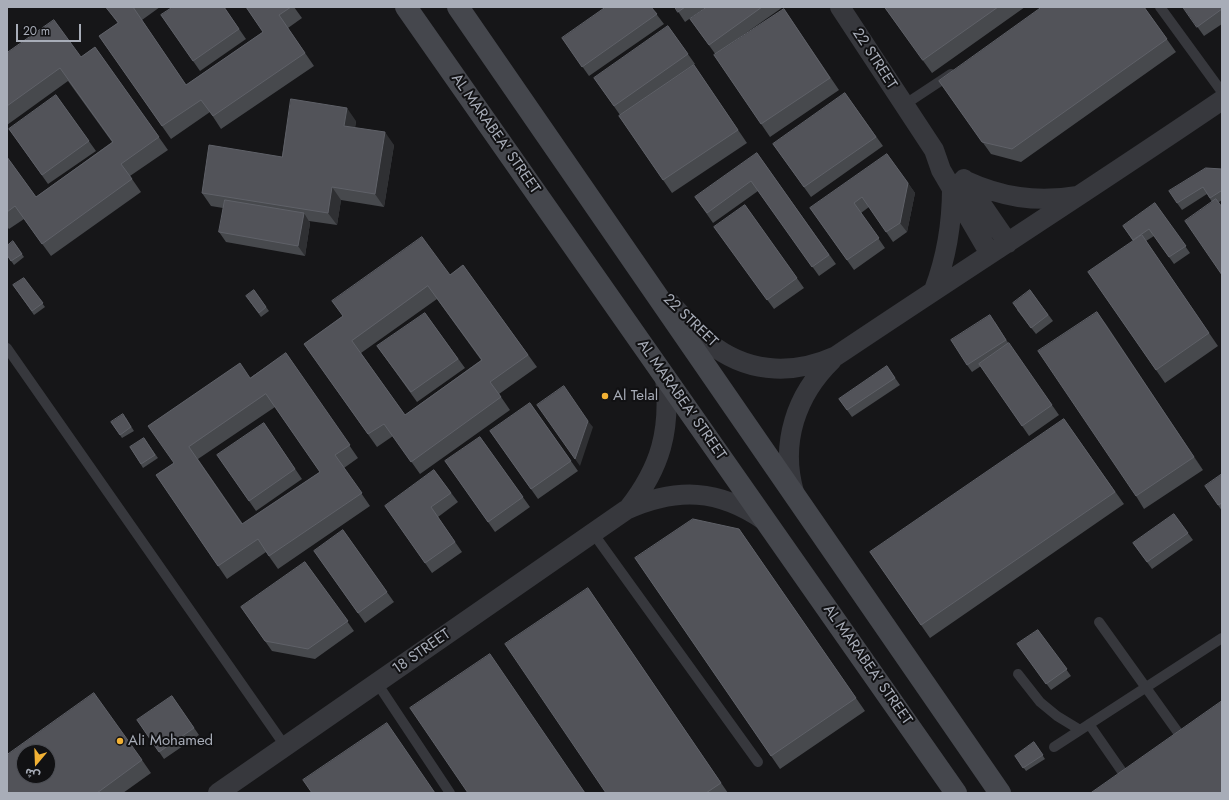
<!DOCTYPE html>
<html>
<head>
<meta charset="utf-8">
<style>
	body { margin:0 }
	#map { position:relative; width:1229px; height:800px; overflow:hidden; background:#161618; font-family:Jost,"Noto Sans Arabic",sans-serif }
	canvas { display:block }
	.frame { position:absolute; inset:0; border:8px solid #a8adb8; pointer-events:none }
	.north { position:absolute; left:16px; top:744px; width:40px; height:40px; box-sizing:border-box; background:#111113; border:1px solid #4d4f55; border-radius:50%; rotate:199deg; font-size:11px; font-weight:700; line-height:16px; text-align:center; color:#a8adb8 }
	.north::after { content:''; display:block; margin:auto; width:14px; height:18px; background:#f2b134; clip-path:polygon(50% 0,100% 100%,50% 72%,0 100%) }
	.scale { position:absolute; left:16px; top:24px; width:65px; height:18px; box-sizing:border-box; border:2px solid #a8adb8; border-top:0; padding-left:5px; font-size:12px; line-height:14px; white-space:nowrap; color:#a8adb8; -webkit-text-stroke:3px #111113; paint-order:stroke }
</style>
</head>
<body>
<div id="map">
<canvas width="1229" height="800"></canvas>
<div class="frame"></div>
<div class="north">ش</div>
<div class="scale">20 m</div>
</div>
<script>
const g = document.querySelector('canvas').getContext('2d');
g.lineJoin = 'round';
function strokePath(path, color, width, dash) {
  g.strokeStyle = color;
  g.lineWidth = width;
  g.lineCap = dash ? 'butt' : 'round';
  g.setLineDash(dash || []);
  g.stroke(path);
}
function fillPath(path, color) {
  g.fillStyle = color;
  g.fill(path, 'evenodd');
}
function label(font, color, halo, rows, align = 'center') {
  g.font = font + ' Jost,sans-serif';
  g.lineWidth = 4;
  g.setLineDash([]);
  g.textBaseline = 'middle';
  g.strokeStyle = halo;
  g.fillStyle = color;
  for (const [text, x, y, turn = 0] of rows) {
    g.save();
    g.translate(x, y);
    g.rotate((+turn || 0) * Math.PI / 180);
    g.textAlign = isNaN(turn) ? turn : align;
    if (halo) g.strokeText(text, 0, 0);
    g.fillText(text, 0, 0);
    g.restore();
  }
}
strokePath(new Path2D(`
	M1160 7 1222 92
	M904 105 951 74
	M7 348 285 746
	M593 533 758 762
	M1099 622 1182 738
	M1018 674 1040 702 1057 716 1080 730
	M377 683 450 793
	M1089 724 1123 773
	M1054 747 1222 638`), '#37383d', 10);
strokePath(new Path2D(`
	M840 7 934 150 941 170 990 254
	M964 179 1008 243
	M964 180C1001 197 1036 203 1076 196
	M934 290C947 256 952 224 952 188
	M670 303C685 318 699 336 716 348 753 374 796 374 836 356 964 270 1094 187 1222 100
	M794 492C780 443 796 395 832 360
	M628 509C661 467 671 430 665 377
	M218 793 626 510C677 487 719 489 765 521`), '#37383d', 20);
strokePath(new Path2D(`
	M406 7 956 793
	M458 7 1000 793`), '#45474d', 22);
fillPath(new Path2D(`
	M106 7H160L142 20 186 85 263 32 246 7H294L302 18 288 28 314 66 221 129 210 112 171 139 99 36 118 23Z
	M224 7 246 39 200 71 161 15Z
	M651 7 664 24 589 76 562 38Z
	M675 7H706L685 22Z
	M707 7H783L719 52 784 9 839 90 770 137 714 55H716L690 19Z
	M884 7H1025L932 73Z
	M1144 7 1176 52 1021 162 991 154 939 81Z
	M1183 7H1222V24L1204 36Z
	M668 26 695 64 661 88 694 65 747 143 672 193 619 116 620 115 594 78Z
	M95 47 168 150 130 176 141 192 51 256 24 219 9 229 7 227V157L36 197 112 142 68 81 7 125V53L81 57Z
	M845 93 883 146 811 197 773 144Z
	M56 95 96 151 48 184 9 129Z
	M356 121 355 128 394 145 384 207 341 200 337 225 309 221 310 223 305 256 226 242 219 232 223 208 211 206 202 193 282 157Z
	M757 153 836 264 819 276 758 191 713 223 695 197Z
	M887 154 915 193 907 232 893 242 869 207 861 213 885 248 854 270 810 208Z
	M1222 169V200L1219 202H1212L1207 194 1182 210 1177 203Z
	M1155 203 1190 253 1174 264 1154 236 1146 241 1218 346 1165 383 1088 272 1133 241 1123 226Z
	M745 205 804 288 774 309 714 227Z
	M13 241 24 257 14 265 7 255Z
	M463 265 537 367 499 394 510 410 420 474 393 436 377 447 304 344 343 316 332 301 450 275ZM437 299 481 360 405 415 361 353Z
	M24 278 45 307 34 315 13 285Z
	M254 290 269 311 261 317 246 296Z
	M1030 290 1053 321 1036 334 1017 310Z
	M1097 312 1203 470 1144 509 1136 496Z
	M425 313 465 368 417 402 377 346Z
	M995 322 1009 344 1059 415 1029 436 981 366 972 372 967 365Z
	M286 353 358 458 344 468 370 506 278 569 266 552 227 579 156 475 174 463 250 378ZM275 407 320 472 243 524 198 459Z
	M887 366 900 385 852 417 839 399Z
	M530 403 578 471 538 499 490 431Z
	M126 418 134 431 122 438 111 422Z
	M1064 419 1124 504 930 638 870 552Z
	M264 423 302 479 256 511 217 455Z
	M480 437 530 507 495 532 445 461Z
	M144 438 158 458 143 468 130 447Z
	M434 470 458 502 438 517 462 552 432 573 385 506Z
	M1222 474V511L1218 505Z
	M1174 514 1193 540 1152 569 1133 543Z
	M739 529 865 711 780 769 635 558Z
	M343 530 394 602 365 623 314 551Z
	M305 562 354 631 315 659 272 651 241 607Z
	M588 588 728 793H606Z
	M1038 630 1071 676 1051 690 1017 644Z
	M172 696 199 735 164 759 137 720Z
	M1034 742 1045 759 1026 771 1015 756Z
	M142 760 151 773 123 793H7Z`), '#47494d');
fillPath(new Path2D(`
	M347 108 356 121 353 139 344 126Z
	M385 132 394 145 384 207 375 194Z
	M908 183 915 193 907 232 900 223Z
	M332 187 341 200 337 225 328 213Z
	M304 213 310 223 305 256 298 246Z
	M1097 312 1106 324 1203 470 1194 457Z
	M588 421 593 427 580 466 575 459Z`), '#2f3033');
const building = new Path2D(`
	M106 7H133L186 85 263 32 246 7H291L279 15 305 53 213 116 201 100 162 126 99 36 118 23Z
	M173 7H224L239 29 193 61 161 15Z
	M606 7H651L657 14 582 67 562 38Z
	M675 7H685L678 12Z
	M707 7H762L709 45 690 19Z
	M885 7H998L923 60Z
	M1042 7H1144L1167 39 1012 149 982 142 939 81Z
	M1183 7H1222V9L1197 27Z
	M784 9 830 78 761 124 714 55Z
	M54 20 81 57 95 47 159 137 121 164 132 179 42 244 15 206 7 212V157L36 197 113 142 60 68 7 106V53Z
	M668 26 688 54 614 106 594 78Z
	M694 65 738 130 663 180 619 116Z
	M845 93 876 137 804 187 773 144Z
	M56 95 89 141 42 175 9 129Z
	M291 99 347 108 344 126 385 132 375 194 332 187 328 213 202 193 209 145 282 157Z
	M757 153 829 255 812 267 751 181 707 213 695 197Z
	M887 154 908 183 900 223 886 232 862 197 854 203 879 238 847 260 810 208Z
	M1206 168 1222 169V192L1221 191 1210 198 1203 187 1177 203 1169 191Z
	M1216 199 1222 207V275L1185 221Z
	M225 200 304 213 298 246 219 232Z
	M1155 203 1186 246 1169 257 1149 229 1133 240 1123 226Z
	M745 205 797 278 767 300 714 227Z
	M1142 235 1209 333 1156 370 1088 272Z
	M422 237 450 275 463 265 528 355 490 382 501 397 411 462 384 424 368 434 304 344 343 316 332 301ZM428 286 482 360 405 415 352 341Z
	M13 241 22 254 11 261 7 255V246Z
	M24 278 43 303 32 311 13 285Z
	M254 290 266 307 259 313 246 296Z
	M1030 290 1048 315 1031 328 1013 303Z
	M1097 312 1194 457 1136 496 1038 351Z
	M425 313 458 359 411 392 377 346Z
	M990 315 1006 340 967 365 951 340Z
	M1009 343 1052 405 1022 426 979 364Z
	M286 353 350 445 335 455 362 493 269 556 258 539 218 566 156 475 174 463 148 426 240 363 250 378ZM266 394 320 472 242 524 189 447Z
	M887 366 895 378 847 410 839 399Z
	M564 386 588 421 575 459 537 405Z
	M530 403 571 461 531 489 490 431Z
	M123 414 131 427 120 435 111 422Z
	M1064 419 1115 492 921 625 870 552Z
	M264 423 295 469 249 501 217 455Z
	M480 437 523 497 488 522 445 461Z
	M144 438 155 455 141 464 130 447Z
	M434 470 451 493 431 507 455 542 425 563 385 506Z
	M1222 474V503L1218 505 1205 486Z
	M1174 514 1188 533 1147 562 1133 543Z
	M693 519 739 529 856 698 771 756 635 558Z
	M343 530 387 592 358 613 314 551Z
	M305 562 348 621 308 649 265 641 241 607Z
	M588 588 721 783 706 793H606L505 644Z
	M1038 630 1067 669 1046 684 1017 644Z
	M490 654 585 793H468L410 708Z
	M94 693 142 760 97 793H7V755ZM24 752H48V776H24Z
	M172 696 194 728 159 752 137 720Z
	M1222 701V793H1091Z
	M387 723 435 793H312L303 780Z
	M1034 742 1043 755 1023 768 1015 756Z`);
fillPath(building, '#525359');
strokePath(building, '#5f6168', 1);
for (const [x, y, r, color] of [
	[605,396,4,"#f2b134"],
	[120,741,4,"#f2b134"]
]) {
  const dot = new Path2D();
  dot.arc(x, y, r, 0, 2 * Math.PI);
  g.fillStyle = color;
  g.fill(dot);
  strokePath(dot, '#111113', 1.5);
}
label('15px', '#a8adb8', '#111113', [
	["22 STREET",874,59,57],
	["AL MARABEA' STREET",495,134,55],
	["22 STREET",690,321,44],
	["AL MARABEA' STREET",681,400,55],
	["18 STREET",422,652,-35],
	["AL MARABEA' STREET",867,665,55]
]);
label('15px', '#a8adb8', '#111113', [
	["Al Telal",613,396],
	["Ali Mohamed",128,741]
], 'left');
</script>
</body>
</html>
